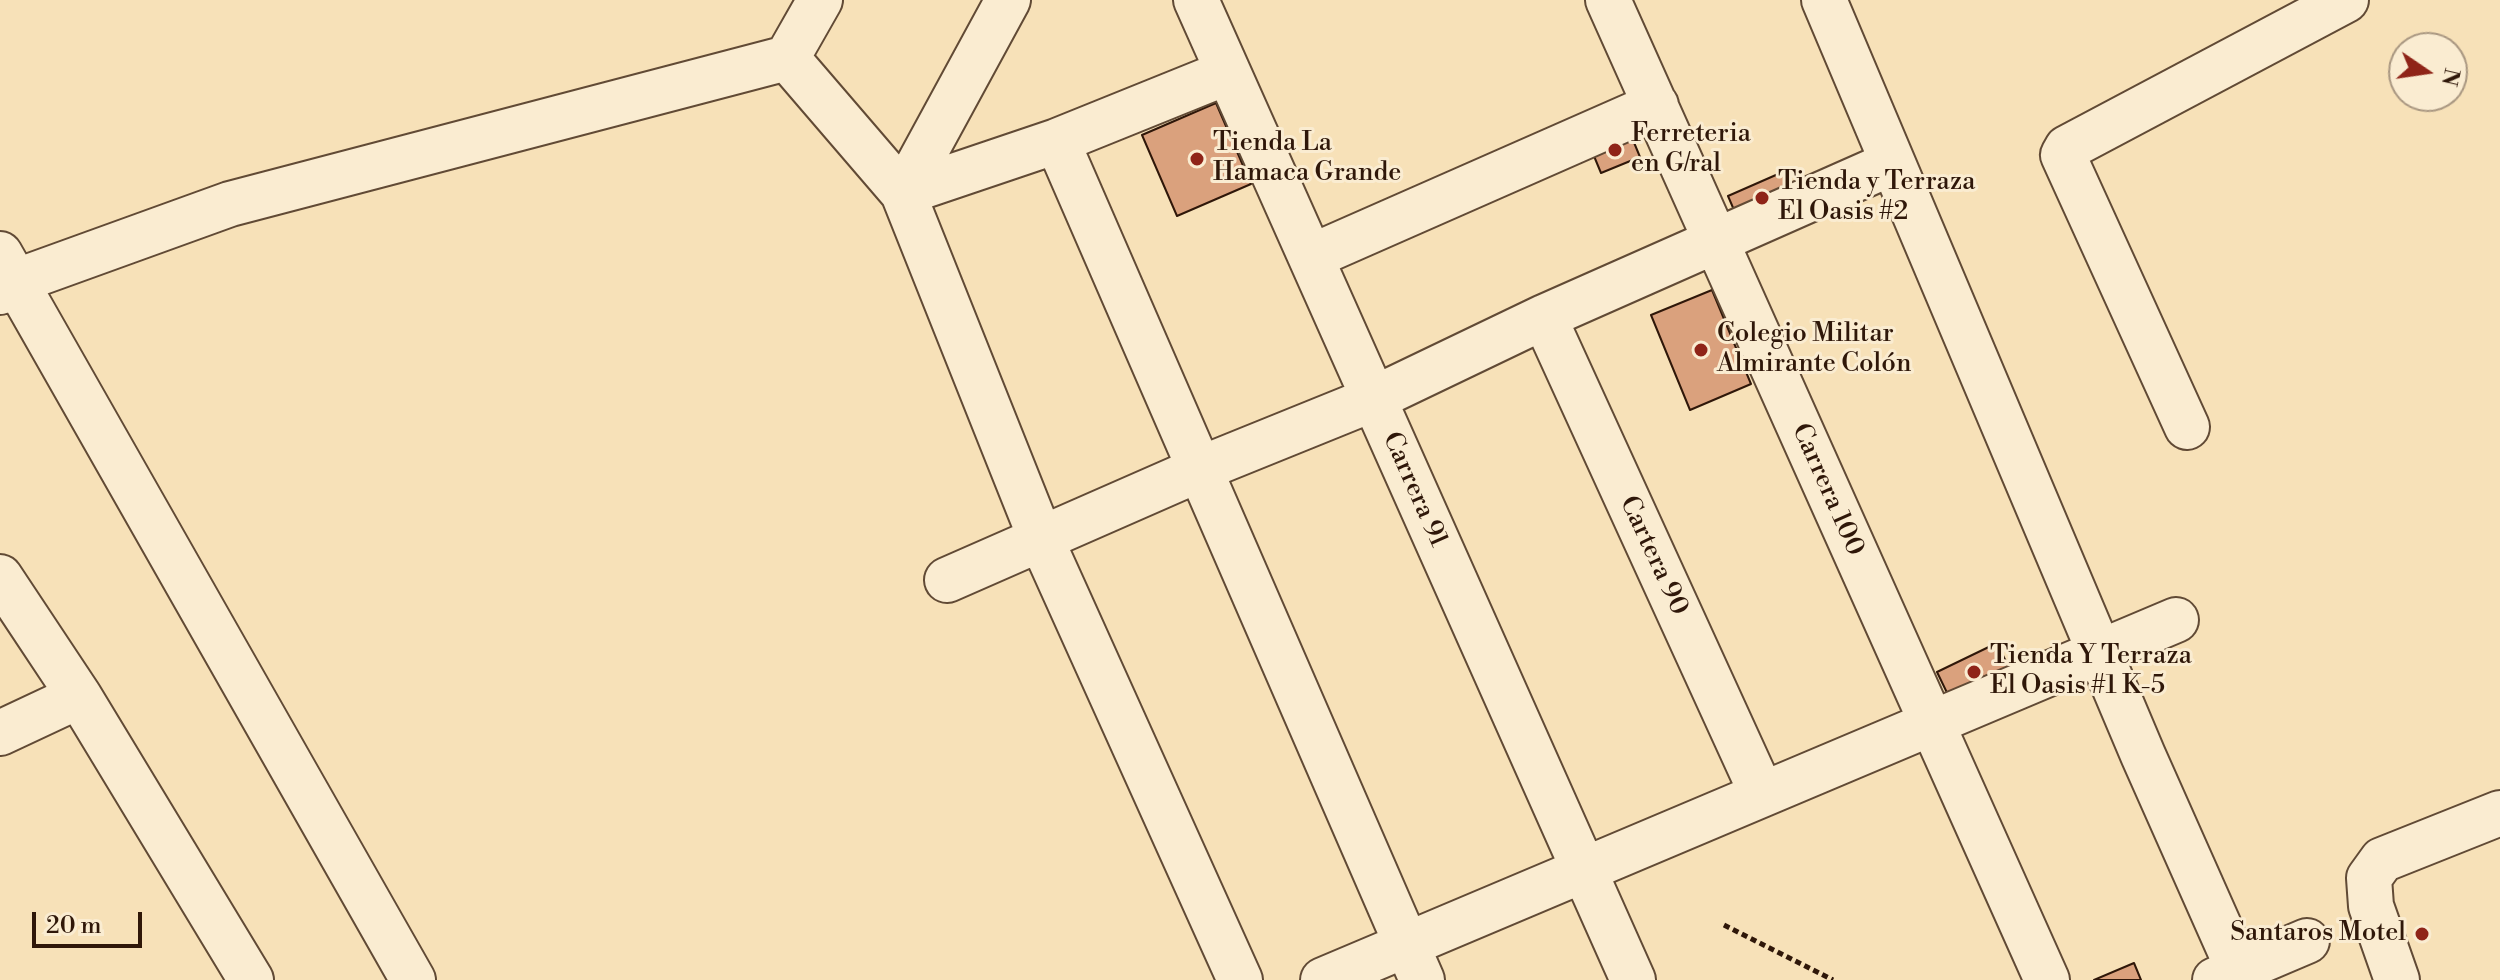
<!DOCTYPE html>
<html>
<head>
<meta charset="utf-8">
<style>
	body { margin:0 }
	#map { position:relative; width:2500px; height:980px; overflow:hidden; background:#f7e1b8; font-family:"Libre Bodoni",serif }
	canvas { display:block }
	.north { position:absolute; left:2388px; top:32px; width:80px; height:80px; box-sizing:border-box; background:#faecd1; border:2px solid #a99781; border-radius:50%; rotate:103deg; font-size:22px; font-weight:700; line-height:32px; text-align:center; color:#2f1709 }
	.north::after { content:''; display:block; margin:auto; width:28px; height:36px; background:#8f2418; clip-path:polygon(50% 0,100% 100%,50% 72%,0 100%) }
	.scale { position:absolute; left:32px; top:912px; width:110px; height:36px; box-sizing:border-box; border:4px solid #2f1709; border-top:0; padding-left:10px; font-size:24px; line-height:28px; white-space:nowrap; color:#2f1709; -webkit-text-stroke:6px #faecd1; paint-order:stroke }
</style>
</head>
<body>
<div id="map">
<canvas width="2500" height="980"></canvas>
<div class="north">N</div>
<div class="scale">20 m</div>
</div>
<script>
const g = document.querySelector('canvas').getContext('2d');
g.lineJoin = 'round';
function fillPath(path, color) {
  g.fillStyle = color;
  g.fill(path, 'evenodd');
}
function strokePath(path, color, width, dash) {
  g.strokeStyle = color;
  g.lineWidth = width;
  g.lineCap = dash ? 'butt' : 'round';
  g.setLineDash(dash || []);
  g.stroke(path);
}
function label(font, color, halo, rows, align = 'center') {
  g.font = font + ' "Libre Bodoni",serif';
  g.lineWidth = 6;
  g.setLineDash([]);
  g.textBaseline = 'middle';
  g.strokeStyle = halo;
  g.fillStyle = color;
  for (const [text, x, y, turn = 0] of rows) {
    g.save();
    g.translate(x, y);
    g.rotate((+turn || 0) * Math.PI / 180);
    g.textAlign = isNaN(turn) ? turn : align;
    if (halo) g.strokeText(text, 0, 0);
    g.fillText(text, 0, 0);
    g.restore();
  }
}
const building = new Path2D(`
	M1216 103 1251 184 1177 216 1142 135Z
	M1628 128 1640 157 1601 173 1589 144Z
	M1785 171 1797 199 1740 224 1728 196Z
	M1712 290 1751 384 1690 410 1651 315Z
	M1997 643 2011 672 1951 701 1937 672Z
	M2134 963 2141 980H2094Z`);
fillPath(building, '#daa17d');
strokePath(building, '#2f1709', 2);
const minor = new Path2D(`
	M1196 0 1633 980
	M1608 0 2047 980
	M1824 0 2143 755 2243 980
	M787 58 903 193 1041 539 1240 980
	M1057 141 1422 980
	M903 193 1057 141 1228 72
	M903 193 1008 0
	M0 254 413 980
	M1313 256 1656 105
	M0 292 17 281 230 204 787 58 820 0
	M1544 317 1762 794
	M2187 427 2063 155 2067 148 2346 0
	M0 577 79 696 251 980
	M947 580 1200 469 1373 399 1544 317 1892 163
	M0 733 79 696
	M1323 980 2176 620
	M2215 980 2307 941
	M2397 980 2371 906 2369 878 2382 860 2500 813`);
strokePath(minor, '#614a35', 48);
strokePath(new Path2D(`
	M1724 925 1833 980`), '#2f1709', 5, [6, 4]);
strokePath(minor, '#faecd1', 44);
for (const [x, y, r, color] of [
	[1615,150,8,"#8f2418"],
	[1197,159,8,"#8f2418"],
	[1762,198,8,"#8f2418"],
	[1701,350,8,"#8f2418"],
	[1974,672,8,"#8f2418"],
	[2422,934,8,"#8f2418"]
]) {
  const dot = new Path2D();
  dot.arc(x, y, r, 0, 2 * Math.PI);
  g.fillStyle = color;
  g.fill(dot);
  strokePath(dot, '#faecd1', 3);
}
label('26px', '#2f1709', '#faecd1', [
	["Ferreteria",1631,135],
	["en G/ral",1631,165],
	["Tienda La",1213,144],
	["Hamaca Grande",1213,174],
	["Tienda y Terraza",1778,183],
	["El Oasis #2",1778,213],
	["Colegio Militar",1717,335],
	["Almirante Colón",1717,365],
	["Tienda Y Terraza",1990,657],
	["El Oasis #1 K-5",1990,687],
	["Santaros Motel",2406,934,"right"]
], 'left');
label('26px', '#2f1709', '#faecd1', [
	["Carrera 91",1414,490,66],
	["Carrera 100",1827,490,66],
	["Cartera 90",1653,556,65]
]);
</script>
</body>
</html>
